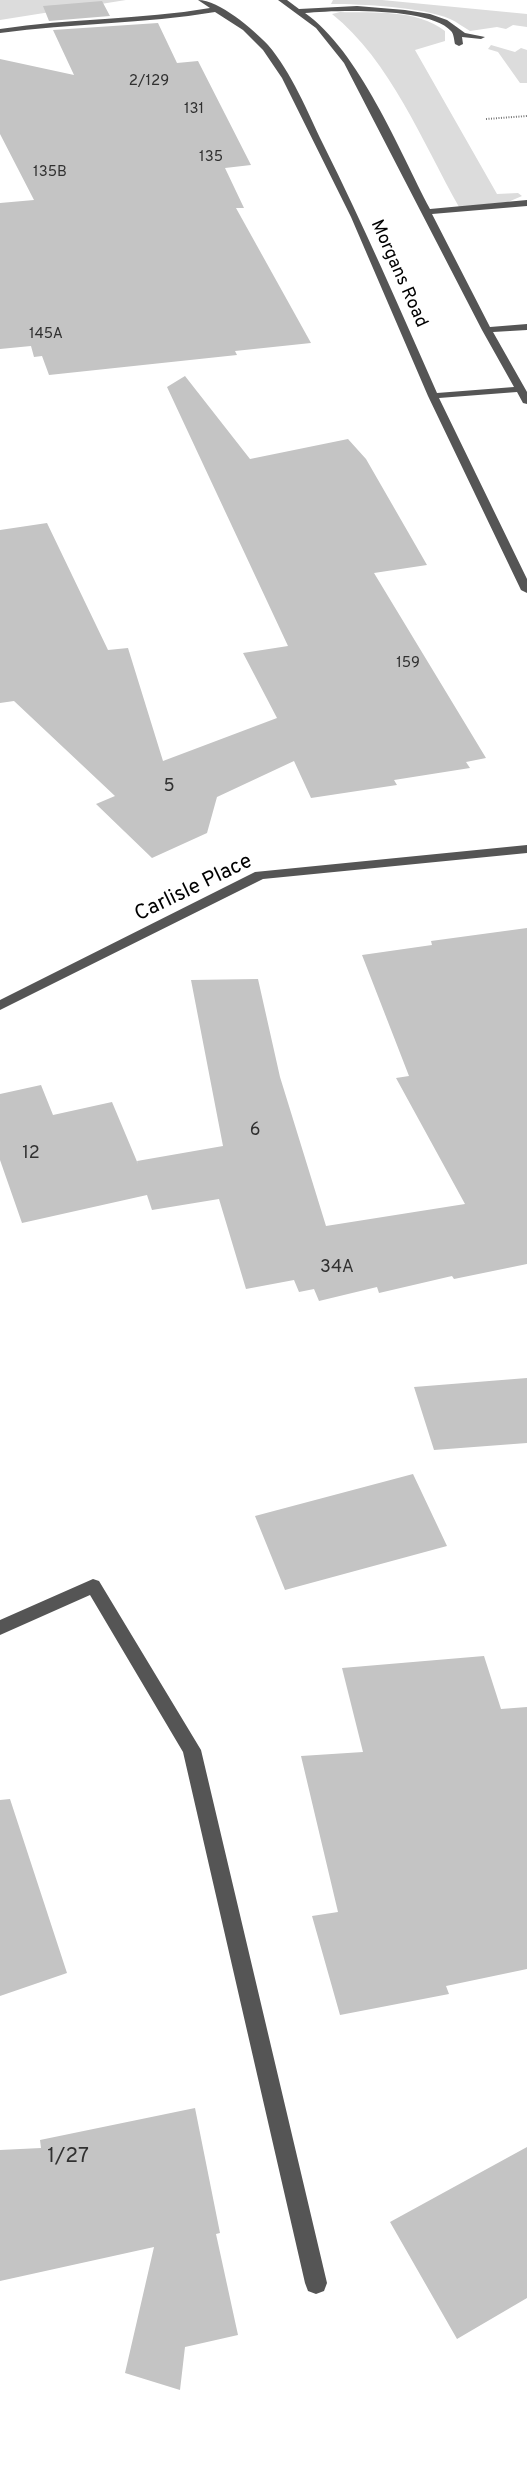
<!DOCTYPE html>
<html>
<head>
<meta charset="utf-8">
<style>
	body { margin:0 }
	canvas { display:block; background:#fff }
</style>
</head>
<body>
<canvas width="527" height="2486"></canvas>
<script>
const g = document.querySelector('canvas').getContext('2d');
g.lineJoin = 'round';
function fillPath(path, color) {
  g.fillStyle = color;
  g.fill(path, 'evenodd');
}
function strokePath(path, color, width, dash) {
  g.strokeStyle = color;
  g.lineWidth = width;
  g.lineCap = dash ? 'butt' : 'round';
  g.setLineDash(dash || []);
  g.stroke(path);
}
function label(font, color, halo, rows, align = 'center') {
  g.font = font + ' Overpass,sans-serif';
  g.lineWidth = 6;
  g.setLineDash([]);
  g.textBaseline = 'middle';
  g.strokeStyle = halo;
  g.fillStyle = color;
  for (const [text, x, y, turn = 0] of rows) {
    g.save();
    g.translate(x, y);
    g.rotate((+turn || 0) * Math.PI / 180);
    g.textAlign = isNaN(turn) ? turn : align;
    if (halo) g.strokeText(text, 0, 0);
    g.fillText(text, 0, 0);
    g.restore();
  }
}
fillPath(new Path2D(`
	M0 0H126L0 20Z
	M333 0H382L527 14V27L513 25 506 29 497 27 470 31C463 27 457 22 450 19 423 7 361 4 331 4Z
	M340 12C374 13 417 9 445 31V41L415 50 497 194 518 193 522 196 508 202 459 207C423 143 390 60 332 14Z
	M491 45 515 52 521 48 527 50V83H520L498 52 488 49Z`), '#dcdcdc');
fillPath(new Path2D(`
	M102 1 110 16 49 21 43 6Z
	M158 23 177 63 198 61 251 165 225 168 244 208H236L311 343 235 351 237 355 49 375 42 356 34 357 31 346 0 349V203L34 200 0 134V59L74 75 53 30Z
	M185 376 250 459 348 439 366 459 427 565 374 573 486 758 466 762 470 768 394 780 397 785 311 798 294 761 217 797 207 833 152 858 96 804 115 796 14 701 0 703V530L47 523 108 650 128 648 163 761 277 718 243 653 288 646 167 387Z
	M527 928V1264L454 1279 452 1276 379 1293 377 1287 319 1301 314 1289 299 1292 294 1280 246 1289 219 1199 152 1210 147 1195 22 1223 0 1160V1094L41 1085 53 1115 112 1102 138 1164 137 1161 223 1146 191 980 258 979 280 1077 326 1226 465 1204 396 1078 409 1076 362 955 432 945 431 941Z
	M527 1378V1443L434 1450 414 1387Z
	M413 1474 447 1546 285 1590 255 1516Z
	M484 1656 501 1709 527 1707V1969L446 1986 449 1994 340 2015 312 1916 338 1912 301 1756 363 1752 342 1668Z
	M10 1799 67 1973 0 1996V1800Z
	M195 2108 220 2233 216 2234 238 2335 185 2347 180 2390 125 2373 154 2247 0 2281V2150L41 2148 40 2140Z
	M527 2147V2298L457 2339 390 2222Z`), '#c4c4c4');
strokePath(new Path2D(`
	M486 119 527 116`), '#777', 2, [1, 1.5]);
fillPath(new Path2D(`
	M198 0C219 0 253 29 268 45 292 73 307 111 323 144 364 226 400 309 437 393L514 387 482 330 344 63 316 28 278 0H287L299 9 357 6 405 10 430 14 447 20 465 33 485 37 481 39 462 37 463 44 459 46 455 44C454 40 454 34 451 31 430 7 336 10 305 13 359 51 399 150 430 209L527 200V206L432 214 490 327 527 324V330L493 332 527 392V404L523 403 517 392 439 398 527 579V593L521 590 428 396 351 217 282 78 263 50 243 30 215 12C144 24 72 23 0 33V29C70 18 140 20 210 8Z
	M527 845V853L263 879 0 1010V1000L255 872Z
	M93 1579 99 1581 201 1750 327 2283 324 2291 316 2294 308 2291 305 2283 183 1752 90 1595 0 1635V1620Z`), '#555');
label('15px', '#313131', null, [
	["2/129",149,82],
	["131",194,110],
	["135",211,158],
	["135B",50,173],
	["145A",46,335],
	["159",408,664]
]);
label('18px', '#000', '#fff', [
	["Morgans Road",398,274,66]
]);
label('18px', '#313131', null, [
	["5",169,787],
	["6",255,1131],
	["12",31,1154],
	["34A",337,1268]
]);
label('21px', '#000', '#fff', [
	["Carlisle Place",194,889,-26]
]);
label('21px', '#313131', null, [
	["1/27",68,2158]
]);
</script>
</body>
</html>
